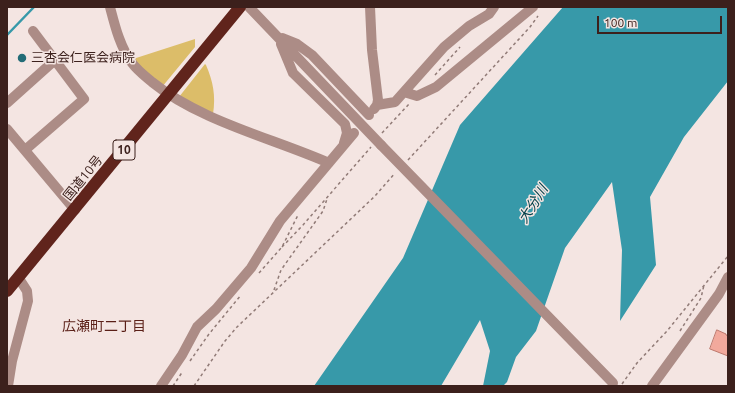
<!DOCTYPE html>
<html>
<head>
<meta charset="utf-8">
<style>
	body { margin:0 }
	#map { position:relative; width:735px; height:393px; overflow:hidden; background:#f4e5e2; font-family:Ubuntu,sans-serif }
	canvas { display:block }
	.frame { position:absolute; inset:0; border:8px solid #3c201c; pointer-events:none }
	.scale { position:absolute; left:597px; top:16px; width:125px; height:18px; box-sizing:border-box; border:2px solid #3c201c; border-top:0; padding-left:5px; font-size:12px; line-height:14px; white-space:nowrap; color:#3c201c; -webkit-text-stroke:3px #f4e5e2; paint-order:stroke }
</style>
</head>
<body>
<div id="map">
<canvas width="735" height="393"></canvas>
<div class="frame"></div>
<div class="scale">100 m</div>
</div>
<script>
const g = document.querySelector('canvas').getContext('2d');
g.lineJoin = 'round';
function fillPath(path, color) {
  g.fillStyle = color;
  g.fill(path, 'evenodd');
}
function strokePath(path, color, width, dash) {
  g.strokeStyle = color;
  g.lineWidth = width;
  g.lineCap = dash ? 'butt' : 'round';
  g.setLineDash(dash || []);
  g.stroke(path);
}
function label(font, color, halo, rows, align = 'center') {
  g.font = font + ' Ubuntu,"Noto Sans JP",sans-serif';
  g.lineWidth = 3;
  g.setLineDash([]);
  g.textBaseline = 'middle';
  g.strokeStyle = halo;
  g.fillStyle = color;
  for (const [text, x, y, turn = 0] of rows) {
    g.save();
    g.translate(x, y);
    g.rotate((+turn || 0) * Math.PI / 180);
    g.textAlign = isNaN(turn) ? turn : align;
    if (halo) g.strokeText(text, 0, 0);
    g.fillText(text, 0, 0);
    g.restore();
  }
}
fillPath(new Path2D(`
	M195 39V47L162 87 133 59Z
	M205 64 206 65C213 81 216 96 213 114L179 97Z`), '#dcbd69');
fillPath(new Path2D(`
	M563 7H728V81L684 137 650 197 656 265 620 321 622 250 612 182 565 248 536 331 516 357 507 382 503 386H483L490 351 480 320 441 386H314L403 258 460 125Z`), '#3799a9');
strokePath(new Path2D(`
	M7 35 34 7`), '#3799a9', 2.5);
const building = new Path2D(`
	M717 330 726 334V335L728 336V356L710 349Z`);
fillPath(building, '#f2a99c');
strokePath(building, '#bd786c', 1);
strokePath(new Path2D(`
	M435 75 460 47
	M382 133 409 104
	M408 160 530 27 538 16
	M282 247 303 225 371 147
	M259 273 282 247 298 215
	M274 290 281 270 323 211 327 199
	M680 331 701 298 704 285
	M190 361 209 334 241 295
	M622 384 637 363 667 331 728 256
	M173 386 183 371
	M194 386 225 341 237 327 375 196 395 173`), '#917b77', 1.5, [3, 3]);
strokePath(new Path2D(`
	M110 7C115 26 120 47 132 63 138 71 145 76 152 82 200 121 272 138 329 163
	M249 7 381 145
	M370 7 372 50 378 100 377 105 374 109
	M282 38 297 44 312 55 369 115
	M281 44 293 73 345 124 347 133 344 143
	M404 92 417 96 436 87 533 7
	M7 103 55 60
	M377 105 395 102 444 47 469 26 489 14 494 7
	M7 129 75 210
	M25 150 84 99 33 31
	M8 386 12 361 28 301 27 291 18 277
	M161 386 182 355 197 327 216 309 251 268 280 221 354 133
	M652 386 719 294 728 277`), '#ac8c86', 10);
strokePath(new Path2D(`
	M7 291 240 7`), '#60241c', 12);
strokePath(new Path2D(`
	M381 145 613 383`), '#ac8c86', 10);
for (const [x, y, r, color] of [
	[22,58,5,"#236c77"]
]) {
  const dot = new Path2D();
  dot.arc(x, y, r, 0, 2 * Math.PI);
  g.fillStyle = color;
  g.fill(dot);
  strokePath(dot, '#f4e5e2', 1.5);
}
for (const [x, y, w] of [
	[124,150,22]
]) {
  const box = new Path2D();
  box.roundRect(x - w / 2, y - 10, w, 20, 3);
  g.fillStyle = '#f4e5e2';
  g.fill(box);
  strokePath(box, '#3c201c', 1);
}
label('bold 12px', '#3c201c', null, [
	["10",124,150]
]);
label('13px', '#3c201c', '#f4e5e2', [
	["三杏会仁医会病院",31,58]
], 'left');
label('13px', '#3c201c', '#f4e5e2', [
	["国道10号",83,178,-51]
]);
label('italic 14px', '#04414a', '#f4e5e2', [
	["大分川",533,204,-58]
]);
label('14px', '#5a1f17', '#f4e5e2', [
	["広瀬町二丁目",104,326]
]);
</script>
</body>
</html>
